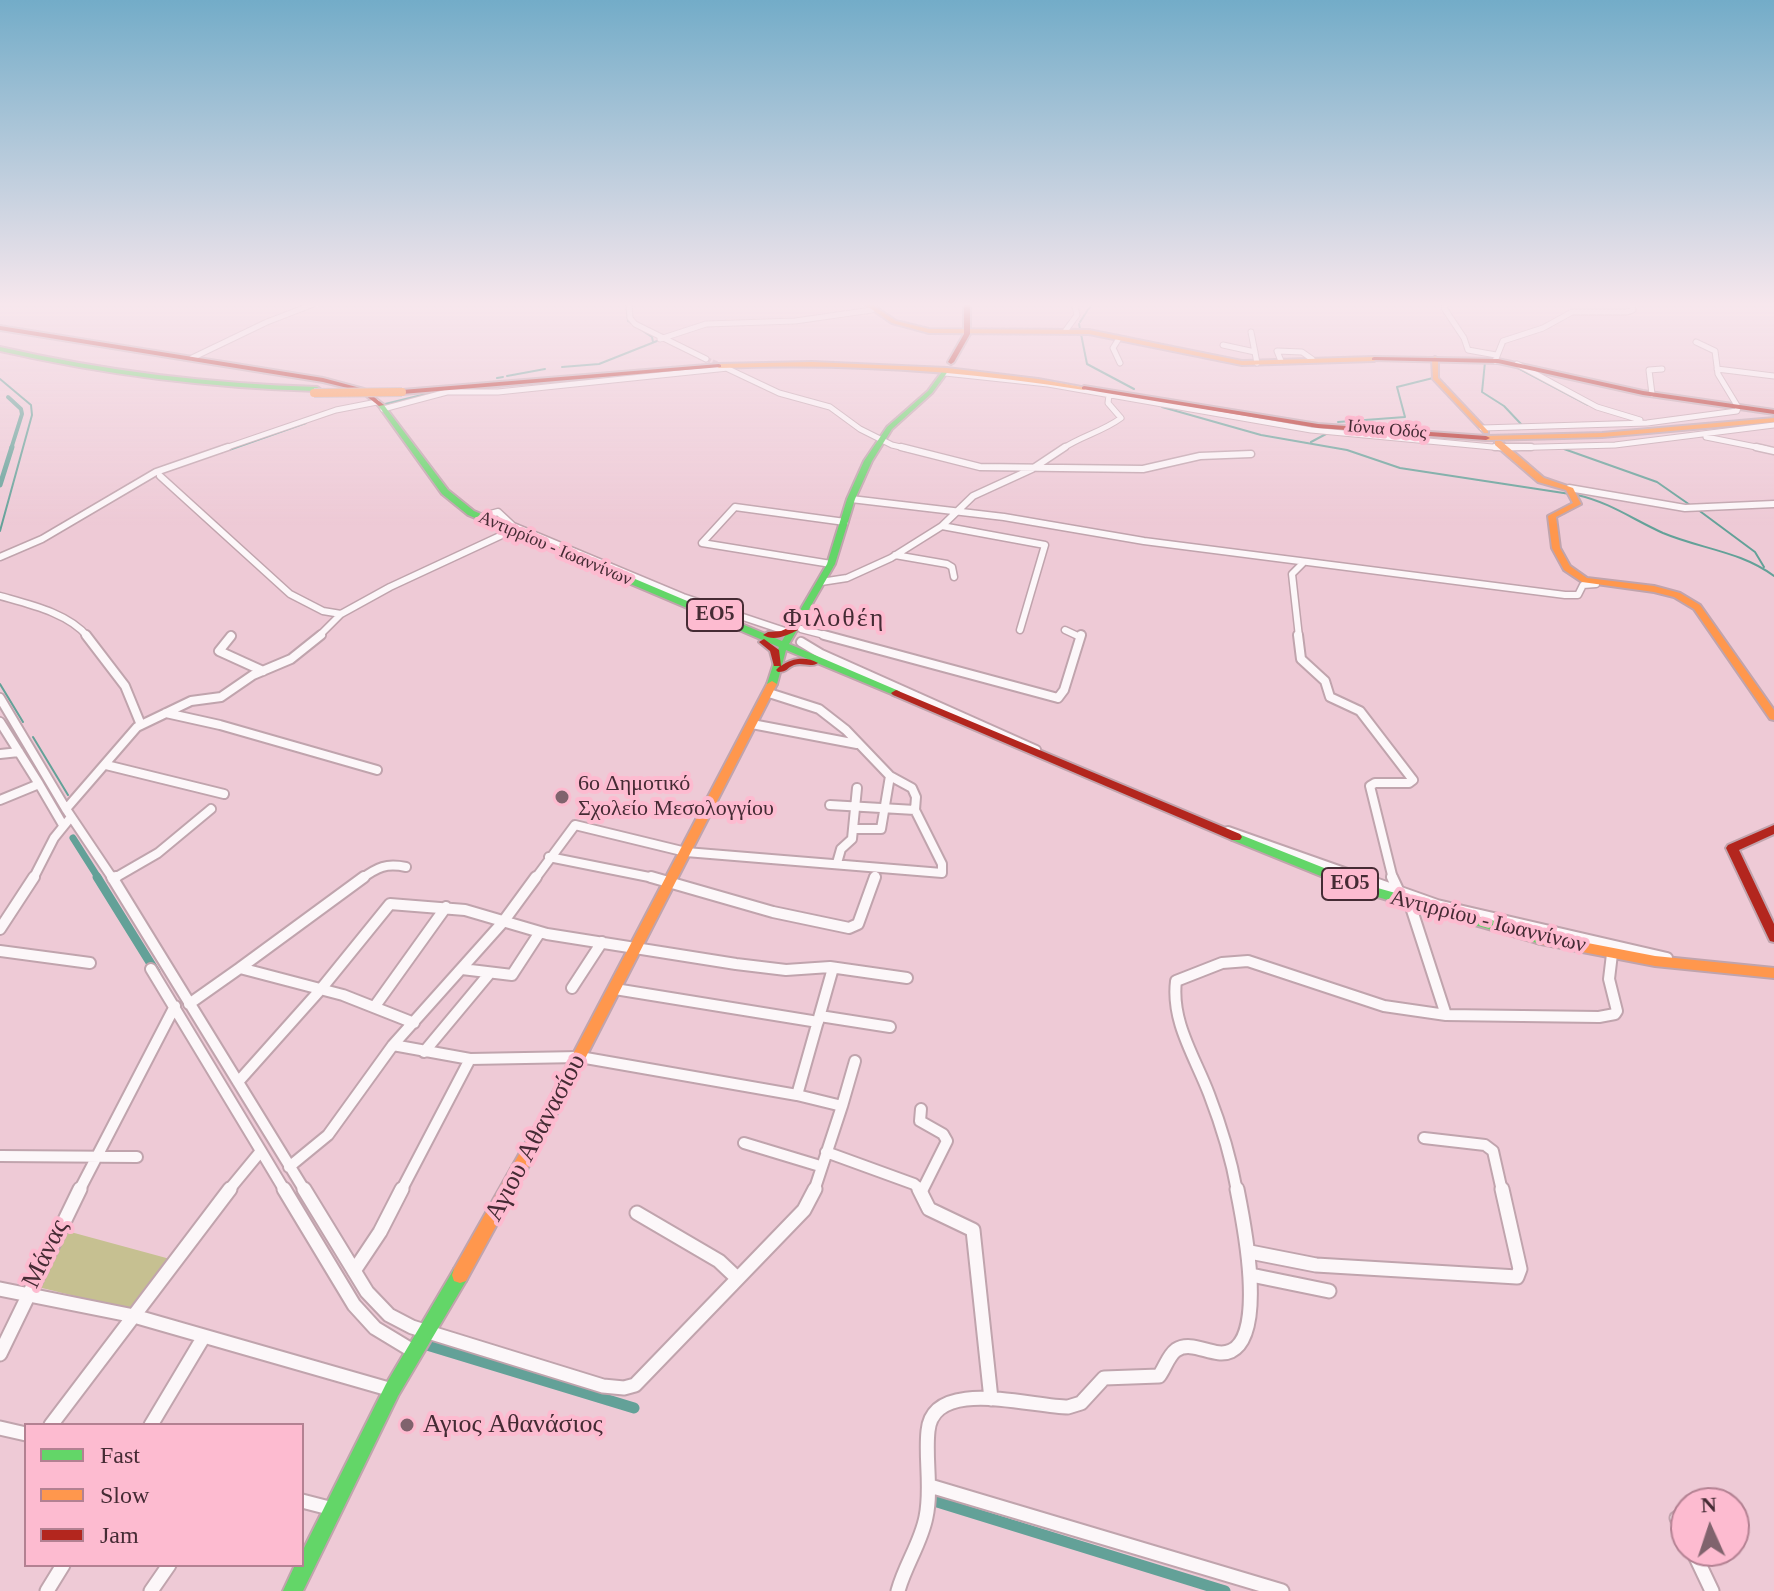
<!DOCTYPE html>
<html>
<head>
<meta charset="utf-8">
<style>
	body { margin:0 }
	#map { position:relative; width:1774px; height:1591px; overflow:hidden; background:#eecad6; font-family:Georgia,serif }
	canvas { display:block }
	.legend { position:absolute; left:24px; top:1423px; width:280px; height:144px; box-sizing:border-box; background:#fdbbd0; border:2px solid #b38192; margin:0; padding:10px 14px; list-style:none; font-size:24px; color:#452b34 }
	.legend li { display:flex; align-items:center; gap:16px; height:40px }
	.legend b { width:40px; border:2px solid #b38192 }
	.north { position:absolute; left:1670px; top:1487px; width:80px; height:80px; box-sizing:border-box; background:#fdbbd0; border:2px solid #b38192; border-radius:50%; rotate:357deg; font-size:22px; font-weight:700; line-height:32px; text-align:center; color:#452b34 }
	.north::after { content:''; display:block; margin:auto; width:28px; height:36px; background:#80636d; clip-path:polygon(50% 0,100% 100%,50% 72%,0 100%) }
</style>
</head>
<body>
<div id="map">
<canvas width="1774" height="1591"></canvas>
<ul class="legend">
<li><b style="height:10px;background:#63d668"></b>Fast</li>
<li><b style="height:10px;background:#ff974d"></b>Slow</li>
<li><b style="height:10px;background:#b3261e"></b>Jam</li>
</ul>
<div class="north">N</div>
</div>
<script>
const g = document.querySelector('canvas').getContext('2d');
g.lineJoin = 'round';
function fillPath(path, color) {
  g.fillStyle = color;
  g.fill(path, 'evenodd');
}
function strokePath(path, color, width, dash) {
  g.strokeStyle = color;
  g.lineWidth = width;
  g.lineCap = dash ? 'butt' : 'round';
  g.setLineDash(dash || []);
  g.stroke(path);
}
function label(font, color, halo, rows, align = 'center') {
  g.font = font + ' Georgia,serif';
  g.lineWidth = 8;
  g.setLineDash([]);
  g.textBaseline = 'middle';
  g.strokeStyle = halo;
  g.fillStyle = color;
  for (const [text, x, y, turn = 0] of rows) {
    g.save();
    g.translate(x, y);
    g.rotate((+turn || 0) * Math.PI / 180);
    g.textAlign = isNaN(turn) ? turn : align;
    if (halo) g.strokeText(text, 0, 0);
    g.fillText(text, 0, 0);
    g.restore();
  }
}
fillPath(new Path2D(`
	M67 1231 170 1259 132 1310 38 1287Z`), '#c6c091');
strokePath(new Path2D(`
	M626 302 628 321 652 337 653 342
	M874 307 883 302
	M1080 322 1093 302
	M1079 324 1087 364 1134 389
	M1485 362 1482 392 1504 406 1521 424
	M562 367 599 364 657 341
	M1516 367 1588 405
	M507 376 545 369
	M497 378 503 377
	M0 379 31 405 32 415 0 531
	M385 404 434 392
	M1162 407 1261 435 1347 450 1400 468 1570 494
	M1338 422 1405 417 1397 387 1433 378
	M1311 442 1326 434
	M1564 449 1657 482 1690 505
	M229 450 306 423
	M1577 495C1609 502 1634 520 1663 533 1701 549 1740 551 1774 576
	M1697 509 1755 552 1764 567
	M7 557 30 547
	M0 684 23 722
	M33 737 68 795`), '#63a198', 2);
strokePath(new Path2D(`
	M8 397 21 409 22 414 11 449`), '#63a198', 4);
strokePath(new Path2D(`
	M0 485 12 447`), '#63a198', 5);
strokePath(new Path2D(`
	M73 838 99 879`), '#63a198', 7);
strokePath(new Path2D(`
	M97 877 156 972`), '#63a198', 9);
strokePath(new Path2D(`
	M427 1345 634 1408
	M934 1501 1225 1591`), '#63a198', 11);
strokePath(new Path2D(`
	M706 359 724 367`), '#ccaab6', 5, [5, 2]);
const streetFar4 = new Path2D(`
	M629 302 630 318 635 324 706 359
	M1447 302 1444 308 1464 338 1468 350 1496 355
	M1066 330 1077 315 1074 302
	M1251 332 1257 363
	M660 339 706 324 795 321 872 310
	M1118 340 1113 348 1120 363
	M1223 345 1255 352
	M192 358 267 322 319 302
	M1281 361 1277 351 1302 352 1312 359
	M1495 361 1503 341 1543 328 1572 312H1627L1633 310 1632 302
	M1517 364 1597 407 1640 420
	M724 367 779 393 830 407 860 429 892 445 909 449
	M1717 369 1774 376
	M945 373 1048 384 1311 430 1503 448 1615 445 1774 425
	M1652 394 1649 370 1662 369
	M383 409 447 392H498L728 368
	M1482 428 1647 423 1737 411 1738 407 1718 374 1715 351 1696 342
	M1706 437 1766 449
	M222 449 336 410 377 402
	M1062 449C1081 436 1102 432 1121 418L1108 403 1109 395`);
const streetFar3 = new Path2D(`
	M901 447 980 467 1143 469 1200 456 1251 454
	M1495 447H1531
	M1756 447 1774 451
	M160 476 290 594 323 611 341 614
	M1569 488 1685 508 1774 504
	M851 499 1004 517 1144 541 1565 595H1578L1583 585 1596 584
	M480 517 498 512 513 526 683 597 788 632
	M942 526 1045 545 1020 630
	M895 555 947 564 952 567 954 577
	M0 557 42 539 156 472 228 447
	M831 564 702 543 735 507 845 522
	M821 582 847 578 891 558 942 526 973 496 1032 469 1065 447
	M0 596C28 604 69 613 88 637
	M801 629 832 637
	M1065 630 1080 637
	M318 637 341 614 390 587 502 535 513 526
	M1299 637 1292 574 1304 562`);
const streetFar2 = new Path2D(`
	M86 635 125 686 141 725
	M824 635 1058 698 1064 690 1081 635
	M1298 635 1301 659 1325 681 1330 697 1360 711 1413 780 1409 783H1375L1370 786 1393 879
	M231 636 219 651 263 671
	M801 642 821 654 1036 750
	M0 698 66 809
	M166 713 220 725 377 770
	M0 722 39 784
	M752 724 857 744
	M0 754 19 752
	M106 765 224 794
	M0 800 39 784 63 825
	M830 805 915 810
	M853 829H881L890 776
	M1228 831 1364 879
	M549 857 659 879
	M837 863 841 849 852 839 857 788
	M33 879 54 838 71 817
	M113 879 158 853 211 809
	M113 879 66 809 137 727 191 701 221 697 253 675 291 659 321 635
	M361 879C378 867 386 863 406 867
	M535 879 575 825 686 852 942 873V864L915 810 916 797 912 788 890 776 846 730 819 709 769 693
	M874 879 875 876`);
const streetFar1 = new Path2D(`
	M112 877 305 1191
	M364 877 240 968 343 995 414 1023
	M651 877 773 912 849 928 858 924 875 877
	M1358 877 1437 905 1667 958
	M1392 877 1399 892
	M113 879 116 877
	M0 929 34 877
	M0 951 90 963
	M151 969 261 1151
	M462 969 512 975 540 932
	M572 988 602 942
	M615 989 818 1022
	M189 1004 240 968
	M375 1006 446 907
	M1446 1015 1599 1017 1615 1014 1617 1011 1609 979 1612 954
	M820 1016 890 1027
	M393 1045 470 1059 580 1057 797 1095 842 1106 814 1191
	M424 1052 489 974
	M238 1082 321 989 390 904 465 910 547 934 736 964 786 970 830 967 907 978
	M797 1095 833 968
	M842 1106 855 1061
	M921 1109 920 1121 943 1134 947 1141 922 1191
	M1424 1138 1485 1145 1493 1151 1502 1191
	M744 1143 820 1166
	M826 1152 914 1184 922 1191
	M0 1156 137 1157
	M289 1167 328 1135 393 1045 503 922 536 877
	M79 1191 175 1006
	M228 1191 261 1151 285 1191
	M401 1191 470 1059
	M1237 1191C1231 1158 1221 1125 1209 1094 1195 1057 1171 1022 1176 981L1222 963 1248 961 1384 1006 1446 1015 1410 904`);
const street = new Path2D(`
	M284 1189 354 1305 375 1328 413 1351
	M304 1189 367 1292 389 1315 412 1327 603 1386 624 1388 635 1385 804 1210 815 1189
	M919 1189 929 1209 973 1230 991 1399
	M637 1213 719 1261 737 1278
	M1250 1252 1316 1265 1517 1277 1520 1269 1502 1189
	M354 1271 380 1232 402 1189
	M1251 1275 1329 1291
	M0 1289 134 1316 392 1390
	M0 1354 80 1189
	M51 1425 230 1189
	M151 1425 203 1338
	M0 1428 26 1434
	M930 1486 1282 1591
	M302 1501 333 1509
	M1677 1518 1686 1536
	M1693 1551 1712 1591
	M47 1591 63 1565
	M151 1591 169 1565
	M898 1591C905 1565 921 1543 926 1517 932 1489 925 1459 928 1431 933 1376 1031 1407 1068 1407L1081 1403 1104 1378 1159 1376C1165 1368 1168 1356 1176 1350 1193 1339 1214 1359 1231 1351 1267 1334 1243 1219 1237 1189`);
const fast = new Path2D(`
	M0 347C105 371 210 384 317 387L320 389 317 391C210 388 105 375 0 351Z
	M944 369 949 370 932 393 892 429 872 461 855 499 835 564 789 644 899 691 901 693 896 696 786 650 777 684 772 687 769 686 767 684 779 647 468 515 442 494 378 405 383 404 448 490 474 511 782 641 827 564 847 499 864 461 887 427 928 391Z
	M1236 833 1367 885 1541 934 1545 935 1547 939 1545 943 1541 944 1360 892 1232 840 1230 837 1232 834Z
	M460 1267 466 1269 468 1275 466 1281 398 1396 303 1591H283L295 1565H302V1552L386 1384 454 1269Z`);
const slow = new Path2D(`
	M861 302H868L896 321 929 329 1089 330 1242 361 1374 357 1377 359 1374 361 1242 365 1089 334 929 333 892 323Z
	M1435 357 1438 359V378L1488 431V433H1484L1433 379 1432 359Z
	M812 362 947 368 1038 379 1087 388 1084 390C960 370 844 363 719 368L716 366 719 364Z
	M1774 418V422L1602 437 1486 440 1482 438 1486 436 1602 433Z
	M1495 441H1501L1544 478 1573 488 1581 504 1556 517 1560 548 1570 566 1587 578 1654 586 1680 593 1700 605 1774 710V720L1770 719 1694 609 1674 597 1654 592 1582 582 1564 570 1552 548 1548 516 1573 503 1566 490 1538 482 1495 445Z
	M772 681 777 684 549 1129 466 1281 460 1283 454 1281 452 1275 454 1269 539 1119 767 684Z
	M1541 934 1655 956 1774 968V978L1655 966 1541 944 1537 943 1535 939 1537 935Z`);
const jam = new Path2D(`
	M964 302H970V334L954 362 951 364 948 362 964 334Z
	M0 326 323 378 364 389 384 405 379 406 360 391 323 382 0 330Z
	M1374 357 1498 359 1643 391 1774 410V414L1643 395 1498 363 1372 360V358Z
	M719 364 721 365V367L402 394 399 392 402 390Z
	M1084 386 1318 424 1486 436 1490 438 1486 440 1318 428 1082 389V387Z
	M795 625 798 626V630C788 635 774 642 763 635L768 632 781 631Z
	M764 639 779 650 781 666C791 658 807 656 818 663 810 668 803 662 794 665 786 668 788 672 778 672L776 670 780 666H774L770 651 759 642Z
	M896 690 1240 834 1242 837 1240 840H1232L893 695 891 693Z
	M1774 825V834L1739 850 1774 924V942L1770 941 1768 937 1726 848 1728 845Z`);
strokePath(streetFar4, '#c0a4ad', 7);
strokePath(streetFar3, '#c0a4ad', 9);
strokePath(streetFar2, '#c0a4ad', 12);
strokePath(streetFar1, '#c0a4ad', 14);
strokePath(street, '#c0a4ad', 17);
strokePath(fast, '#c0a4ad', 4);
strokePath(slow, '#c0a4ad', 4);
strokePath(jam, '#c0a4ad', 4);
strokePath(streetFar4, '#fcf7f9', 5);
strokePath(streetFar3, '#fcf7f9', 6);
strokePath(streetFar2, '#fcf7f9', 8);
strokePath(streetFar1, '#fcf7f9', 10);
strokePath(street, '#fcf7f9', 13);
fillPath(fast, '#63d668');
fillPath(slow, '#ff974d');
fillPath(jam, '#b3261e');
const slowBridge = new Path2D(`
	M314 393 402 392`);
strokePath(slowBridge, '#c5b2b9', 10, []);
strokePath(slowBridge, '#ff974d', 8);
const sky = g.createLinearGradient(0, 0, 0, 525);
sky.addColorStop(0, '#73acc8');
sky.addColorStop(0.58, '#f7e7ed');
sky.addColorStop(1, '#f7e7ed00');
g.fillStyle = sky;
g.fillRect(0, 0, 1774, 525);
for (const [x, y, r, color] of [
	[562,797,8,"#80636d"],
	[407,1425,8,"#80636d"]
]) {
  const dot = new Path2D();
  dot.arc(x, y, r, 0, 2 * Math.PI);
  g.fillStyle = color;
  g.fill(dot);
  strokePath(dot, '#fdbbd0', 3);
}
label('18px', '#452b34', '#fdbbd0', [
	["Ιόνια Οδός",1387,430,5],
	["Αντιρρίου - Ιωαννίνων",555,549,23]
]);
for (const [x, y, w] of [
	[715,615,56],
	[1350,884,56]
]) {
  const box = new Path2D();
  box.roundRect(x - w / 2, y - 16, w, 32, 6);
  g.fillStyle = '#fdbbd0';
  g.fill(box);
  strokePath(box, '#452b34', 2);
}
label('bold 20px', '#452b34', null, [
	["ΕΟ5",715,615],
	["ΕΟ5",1350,884]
]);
label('22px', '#452b34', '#fdbbd0', [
	["6ο Δημοτικό",578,784],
	["Σχολείο Μεσολογγίου",578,809]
], 'left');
label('22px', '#452b34', '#fdbbd0', [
	["Αντιρρίου - Ιωαννίνων",1488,922,14]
]);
g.letterSpacing = '2px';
label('26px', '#452b34', '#fdbbd0', [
	["Φιλοθέη",834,619]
]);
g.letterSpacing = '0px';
label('26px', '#452b34', '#fdbbd0', [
	["Αγιου Αθανασίου",536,1138,-62],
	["Μάνας",46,1254,-64]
]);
label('26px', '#452b34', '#fdbbd0', [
	["Αγιος Αθανάσιος",423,1425]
], 'left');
</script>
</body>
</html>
